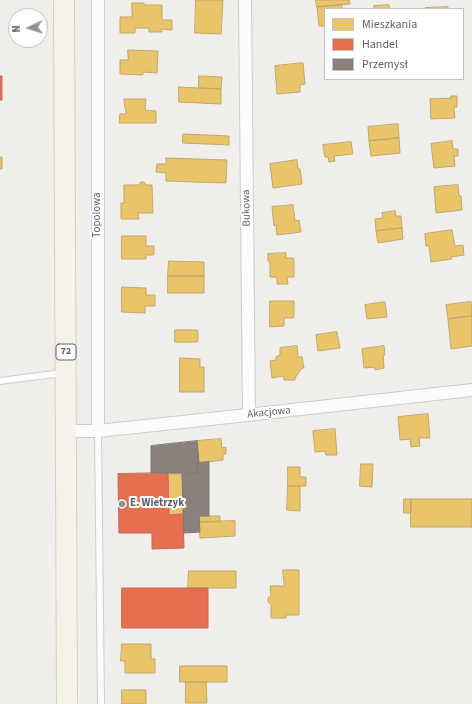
<!DOCTYPE html>
<html>
<head>
<meta charset="utf-8">
<style>
	body { margin:0 }
	#map { position:relative; width:472px; height:704px; overflow:hidden; background:#efeeea; font-family:"Source Sans 3",sans-serif }
	canvas { display:block }
	.legend { position:absolute; left:324px; top:8px; width:140px; height:72px; box-sizing:border-box; background:#fff; border:1px solid #bfc1c3; margin:0; padding:5px 7px; list-style:none; font-size:12px; color:#5f6368 }
	.legend li { display:flex; align-items:center; gap:8px; height:20px }
	.legend b { width:20px; border:1px solid #bfc1c3 }
	.north { position:absolute; left:8px; top:8px; width:40px; height:40px; box-sizing:border-box; background:#fff; border:1px solid #bfc1c3; border-radius:50%; rotate:266deg; font-size:11px; font-weight:700; line-height:16px; text-align:center; color:#5f6368 }
	.north::after { content:''; display:block; margin:auto; width:14px; height:18px; background:#919496; clip-path:polygon(50% 0,100% 100%,50% 72%,0 100%) }
</style>
</head>
<body>
<div id="map">
<canvas width="472" height="704"></canvas>
<ul class="legend">
<li><b style="height:11px;background:#e9c46a"></b>Mieszkania</li>
<li><b style="height:11px;background:#e76f51"></b>Handel</li>
<li><b style="height:11px;background:#8a817c"></b>Przemysł</li>
</ul>
<div class="north">N</div>
</div>
<script>
const g = document.querySelector('canvas').getContext('2d');
g.lineJoin = 'round';
function fillPath(path, color) {
  g.fillStyle = color;
  g.fill(path, 'evenodd');
}
function strokePath(path, color, width, dash) {
  g.strokeStyle = color;
  g.lineWidth = width;
  g.lineCap = dash ? 'butt' : 'round';
  g.setLineDash(dash || []);
  g.stroke(path);
}
function label(font, color, halo, rows, align = 'center') {
  g.font = font + ' "Source Sans 3",sans-serif';
  g.lineWidth = 4;
  g.setLineDash([]);
  g.textBaseline = 'middle';
  g.strokeStyle = halo;
  g.fillStyle = color;
  for (const [text, x, y, turn = 0] of rows) {
    g.save();
    g.translate(x, y);
    g.rotate((+turn || 0) * Math.PI / 180);
    g.textAlign = isNaN(turn) ? turn : align;
    if (halo) g.strokeText(text, 0, 0);
    g.fillText(text, 0, 0);
    g.restore();
  }
}
const homes = new Path2D(`
	M196 0H223L221 34 195 33Z
	M316 0H349L350 4 317 7Z
	M132 3H144V5H162V20H172V30L161 29 162 32H149V28H135V33H120V17H132Z
	M342 5V9H325V26H319L317 7Z
	M389 5 390 9H374V6Z
	M448 7V9H425V8Z
	M128 50 158 51 157 73 143 72V75L120 74V60H128Z
	M303 63 305 84 300 85V92L277 94 275 66Z
	M199 76 222 77 221 89 199 88Z
	M179 87 221 89V104L179 102Z
	M451 96H457V107H454L455 118 431 119 430 99 451 98Z
	M124 99H146L145 110 156 111V123H119L120 114H126Z
	M398 124 399 138 369 141 368 127Z
	M183 134 229 136V145L183 143Z
	M399 138 400 153 371 156 369 141Z
	M452 141 453 149H458V156H454L455 166 434 168 431 144Z
	M351 142 353 154 334 156 335 161 329 162 328 157H325L323 145Z
	M0 157H2V169H0Z
	M166 158 227 160 226 183 166 181V173L156 172 157 164H166Z
	M297 160 298 169H300L302 184 273 188 270 164Z
	M141 182H144L146 185H152L153 213H138L139 219H121V203H124V185H139Z
	M458 185 459 196H461L462 210 436 213 434 187Z
	M293 205 295 221 299 220 301 232 277 235 276 225 274 226 272 207Z
	M395 211 396 216H401L402 228 376 231 375 219 383 218 382 213Z
	M402 228 403 239 378 243 376 231Z
	M452 230 455 246 463 245 464 255 451 257 452 259 431 262 429 246H426L425 234Z
	M122 236H146V246H154V255H146V259H122Z
	M286 253V258H294V277H287L288 284H277V277H270V261H268V254Z
	M169 261 204 262V276H168Z
	M168 276H204V293H168Z
	M122 287 146 288V295H155V306H145V313L122 312Z
	M270 301H294V318H284V326L270 327Z
	M385 302 387 317 367 319 365 305Z
	M471 302 472 316 448 319 446 305Z
	M472 316V346L451 349 448 319Z
	M175 330H198V342H175Z
	M337 332 340 348 318 351 316 335Z
	M297 346 298 357H302L304 368H302L295 378V380H284L283 376 272 378 270 361 276 360V357L280 355V348Z
	M384 346 385 355H383L384 368 375 370 374 367 364 368 362 349Z
	M180 358 200 359V367H204V392H180Z
	M428 414 430 438H419L420 446 411 447 410 439 400 440 398 417Z
	M335 429 337 455H326L325 451 315 452 313 431Z
	M221 439 222 448 226 447V454H223V460L199 463 197 441Z
	M361 464H373L372 487 360 486Z
	M288 467H300V477H306V486H288Z
	M168 473H182L183 514 169 515Z
	M288 486H300V511L287 510Z
	M404 499H411V513H404Z
	M411 499H472V527H411Z
	M199 516H220V522H199Z
	M235 521V536L200 538 199 522Z
	M283 570H299V615H286V618H271V604L268 602V598L271 596 270 586H284Z
	M189 571H236V588H188Z
	M122 644H151V659H155V673H125V661H121Z
	M180 666H227V682H180Z
	M186 682H206L207 703H186Z
	M122 690H146V704H122Z`);
fillPath(homes, '#e9c46a');
strokePath(homes, '#c0a769', 1);
const shops = new Path2D(`
	M0 76H2V100H0Z
	M168 473 169 515 183 514 184 548 152 549V533H119L118 474Z
	M122 588H208V628H122Z`);
fillPath(shops, '#e76f51');
strokePath(shops, '#be6b58', 1);
const industry = new Path2D(`
	M197 441 199 463H197L198 473H151V446Z
	M209 462V516H199L200 532 184 533 182 474 198 473 197 463Z`);
fillPath(industry, '#8a817c');
strokePath(industry, '#7d7876', 1);
const service = new Path2D(`
	M0 381 62 373
	M98 431 101 704`);
const minor = new Path2D(`
	M98 0V431
	M245 0 249 415
	M66 431H98L229 417 472 390`);
const primary = new Path2D(`
	M64 0 67 704`);
strokePath(service, '#cbcccc', 8);
strokePath(minor, '#cbcccc', 14);
strokePath(primary, '#d7ceb8', 22);
strokePath(service, '#fdfcfc', 6);
strokePath(minor, '#fdfcfc', 12);
strokePath(primary, '#f4f2e9', 20);
for (const [x, y, r, color] of [
	[122,504,4,"#919496"]
]) {
  const dot = new Path2D();
  dot.arc(x, y, r, 0, 2 * Math.PI);
  g.fillStyle = color;
  g.fill(dot);
  strokePath(dot, '#fff', 1.5);
}
for (const [x, y, w] of [
	[66,352,20]
]) {
  const box = new Path2D();
  box.roundRect(x - w / 2, y - 8, w, 16, 3);
  g.fillStyle = '#fff';
  g.fill(box);
  strokePath(box, '#5f6368', 1);
}
label('bold 10px', '#5f6368', null, [
	["72",66,352]
]);
label('11px', '#5f6368', '#fff', [
	["Bukowa",247,208,-91],
	["Topolowa",98,215,-90],
	["Akacjowa",269,413,-6]
]);
label('bold 11px', '#5f6368', '#fff', [
	["E. Wietrzyk",130,504]
], 'left');
</script>
</body>
</html>
